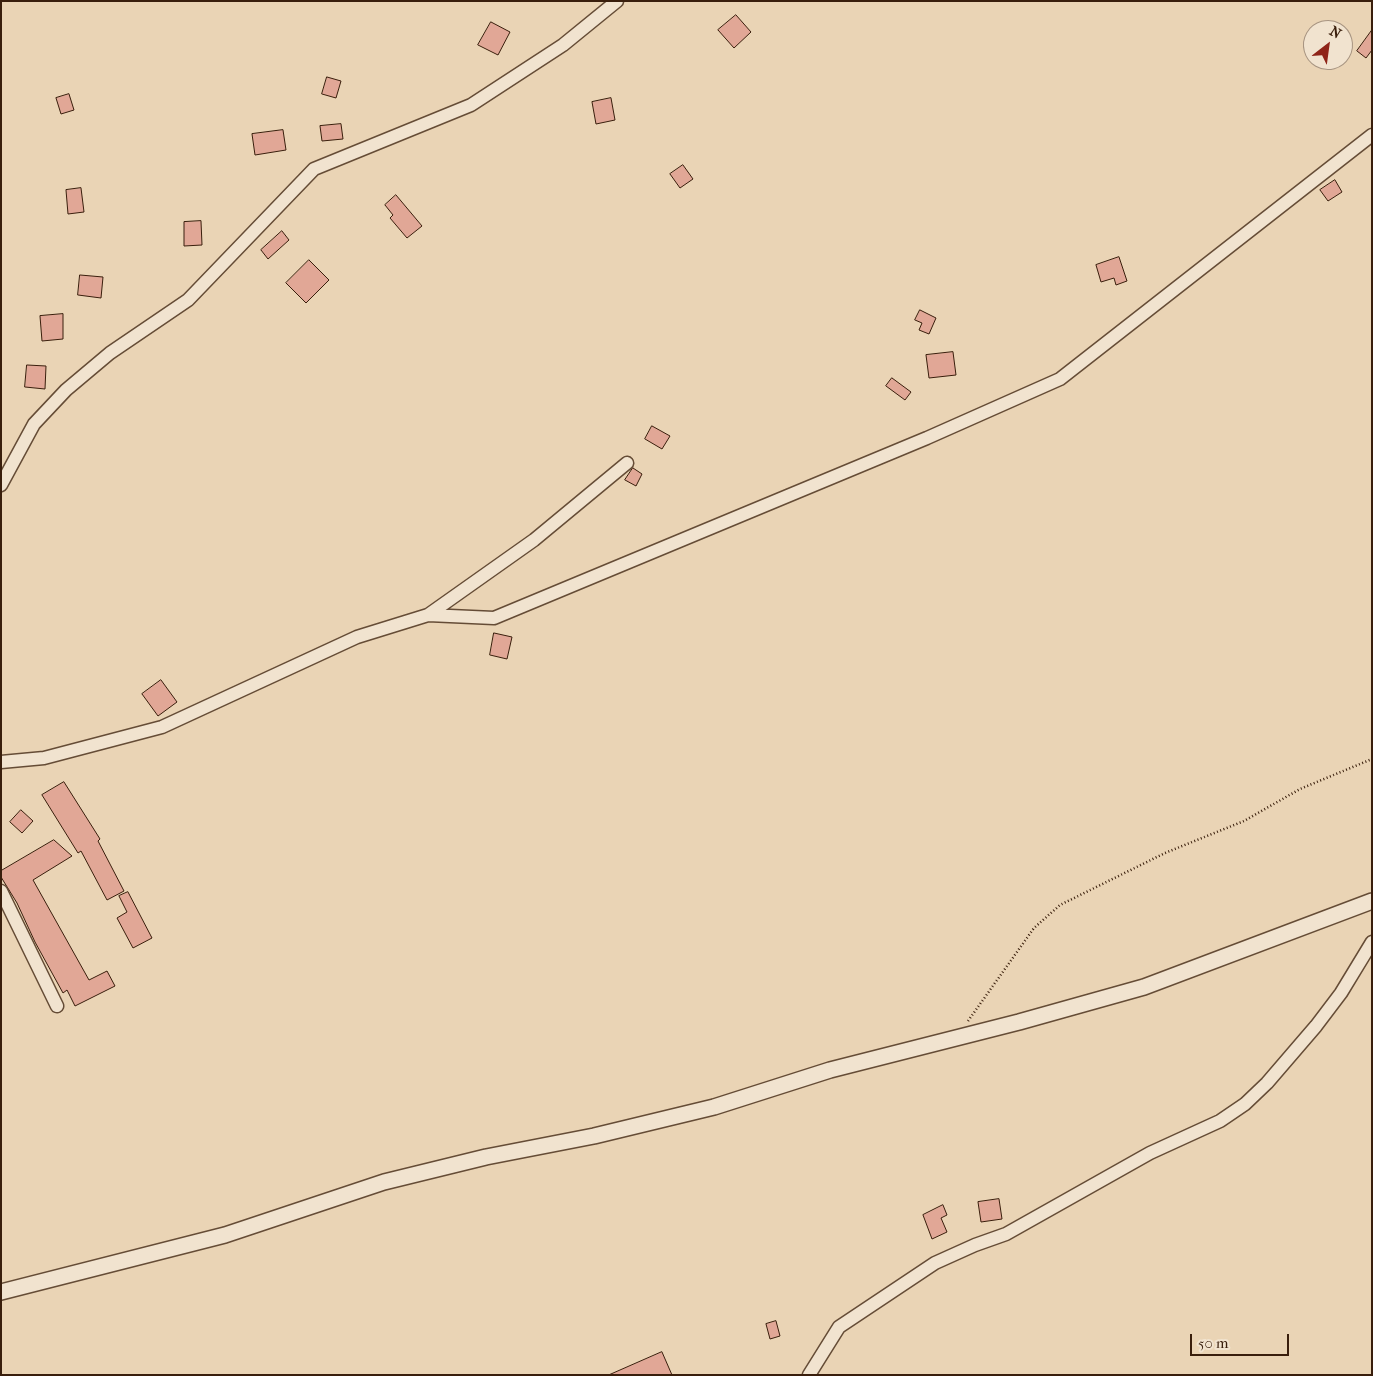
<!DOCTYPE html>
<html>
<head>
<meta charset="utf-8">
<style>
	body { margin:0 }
	#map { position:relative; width:1373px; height:1376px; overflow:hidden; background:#ead4b5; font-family:"IM FELL French Canon",serif }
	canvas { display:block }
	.frame { position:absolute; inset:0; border:2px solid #391e0c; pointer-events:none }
	.north { position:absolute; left:1303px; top:20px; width:50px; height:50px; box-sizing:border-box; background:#f1e3cf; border:1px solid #a79481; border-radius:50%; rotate:30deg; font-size:14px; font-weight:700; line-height:20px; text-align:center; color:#391e0c }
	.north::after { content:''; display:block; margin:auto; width:18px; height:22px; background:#8f2418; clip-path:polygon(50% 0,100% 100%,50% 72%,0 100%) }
	.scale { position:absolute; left:1190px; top:1334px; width:99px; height:22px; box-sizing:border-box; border:2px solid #391e0c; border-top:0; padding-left:6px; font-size:15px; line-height:18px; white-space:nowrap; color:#391e0c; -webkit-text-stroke:4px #f1e3cf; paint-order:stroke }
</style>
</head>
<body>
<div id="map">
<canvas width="1373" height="1376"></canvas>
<div class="frame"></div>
<div class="north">N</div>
<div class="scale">50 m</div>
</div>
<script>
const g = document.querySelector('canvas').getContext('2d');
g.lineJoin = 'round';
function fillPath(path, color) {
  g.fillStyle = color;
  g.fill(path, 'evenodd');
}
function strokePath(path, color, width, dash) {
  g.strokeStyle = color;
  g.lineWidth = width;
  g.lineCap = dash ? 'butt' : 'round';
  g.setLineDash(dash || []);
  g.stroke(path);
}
const building = new Path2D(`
	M736 15 751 32 734 48 718 30Z
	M491 22 510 32 498 55 478 45Z
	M1372 30V50L1366 58 1357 51Z
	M327 77 341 81 336 98 322 94Z
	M69 94 74 110 61 114 56 98Z
	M611 98 615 120 596 124 592 102Z
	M341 124 343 139 322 141 320 126Z
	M283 130 286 150 255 155 252 134Z
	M683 165 693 179 680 188 670 174Z
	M1335 180 1342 192 1328 201 1320 190Z
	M81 188 84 212 68 214 66 190Z
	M396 195 422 226 407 238 390 218 393 215 385 205Z
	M201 221 202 245 184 246V222Z
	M282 231 289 240 268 259 261 250Z
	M1119 257 1127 281 1116 285 1114 278 1101 282 1096 265Z
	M309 260 329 280 306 303 286 283Z
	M80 275 103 277 101 298 78 295Z
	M920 310 936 318 929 334 919 330 922 323 915 320Z
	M63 314V339L42 341 40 316Z
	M953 352 956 375 929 378 926 355Z
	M27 365 46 366 45 389 25 387Z
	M892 378 911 392 905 400 886 386Z
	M652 426 670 436 662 449 645 439Z
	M633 468 642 474 636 486 625 480Z
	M494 633 512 637 507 659 490 655Z
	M161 680 177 702 158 716 142 694Z
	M64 782 100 839 98 841 124 891 107 900 81 851 78 853 42 795Z
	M21 810 33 821 22 833 10 822Z
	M54 840 72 856 33 880 89 980 107 971 115 986 75 1006 67 990 63 993 35 942 17 903 1 877V871Z
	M128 892 152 938 133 948 117 918 127 912 119 896Z
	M999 1199 1002 1219 981 1222 978 1202Z
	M943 1205 947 1215 941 1218 947 1232 932 1239 923 1215Z
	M776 1321 780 1336 770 1339 766 1324Z
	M662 1352 672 1375H609Z`);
fillPath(building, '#e1a796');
strokePath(building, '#391e0c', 1);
const minor = new Path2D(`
	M1 485 34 424 66 390 110 353 188 300 314 169 471 105 563 45 617 1
	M428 615 534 540 627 463
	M1 762 44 758 162 727 357 637 428 615 494 618 927 438 1060 379 1372 135
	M1 891 57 1006
	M809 1375 839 1327 935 1263 975 1245 1006 1234 1150 1153 1220 1121 1245 1104 1267 1083 1316 1026 1341 993 1372 942`);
const tertiary = new Path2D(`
	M1 1292 225 1235 384 1182 486 1157 594 1136 714 1107 830 1070 1019 1022 1144 987 1372 901`);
strokePath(minor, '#654c36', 15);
strokePath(tertiary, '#654c36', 18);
strokePath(new Path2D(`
	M968 1021 1034 928 1060 905 1165 853 1244 821 1300 789 1372 759`), '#391e0c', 2.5, [1, 2.5]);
strokePath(minor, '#f1e3cf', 12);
strokePath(tertiary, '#f1e3cf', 15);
</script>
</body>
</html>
